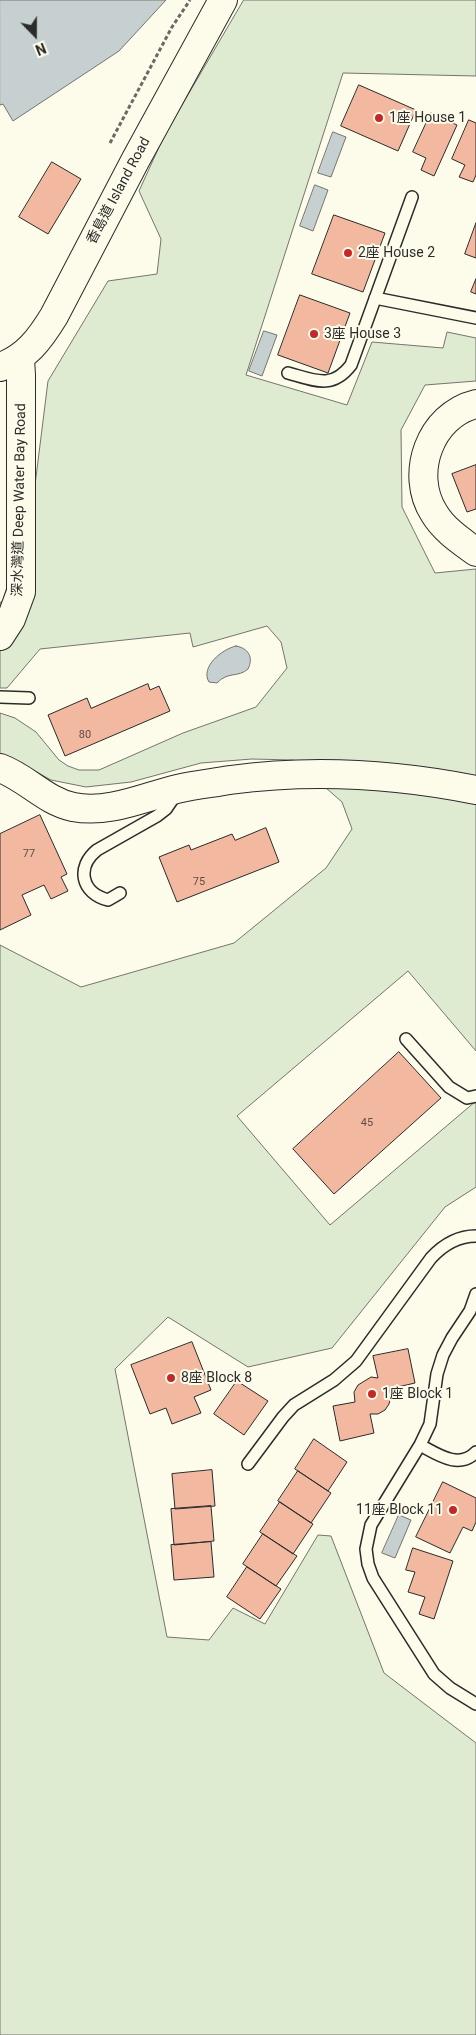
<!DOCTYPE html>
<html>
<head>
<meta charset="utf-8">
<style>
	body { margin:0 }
	#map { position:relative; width:476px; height:2035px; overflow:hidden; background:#fdfbea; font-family:Roboto,sans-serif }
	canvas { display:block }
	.north { position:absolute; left:10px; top:10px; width:50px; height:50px; -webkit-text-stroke:4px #fdfbea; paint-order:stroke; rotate:158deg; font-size:14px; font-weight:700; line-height:20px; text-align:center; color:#2b2b2b }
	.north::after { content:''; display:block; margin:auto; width:18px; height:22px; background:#2b2b2b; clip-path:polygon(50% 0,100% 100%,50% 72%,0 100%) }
</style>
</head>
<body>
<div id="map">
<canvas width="476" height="2035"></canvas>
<div class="north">N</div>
</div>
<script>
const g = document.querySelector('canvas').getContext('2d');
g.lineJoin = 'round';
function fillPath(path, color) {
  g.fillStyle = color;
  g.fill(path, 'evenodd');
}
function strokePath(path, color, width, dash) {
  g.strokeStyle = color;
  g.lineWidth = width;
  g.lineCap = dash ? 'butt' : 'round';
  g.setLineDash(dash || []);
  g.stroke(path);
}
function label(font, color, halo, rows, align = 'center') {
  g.font = font + ' Roboto,"Noto Sans TC",sans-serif';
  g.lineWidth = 4;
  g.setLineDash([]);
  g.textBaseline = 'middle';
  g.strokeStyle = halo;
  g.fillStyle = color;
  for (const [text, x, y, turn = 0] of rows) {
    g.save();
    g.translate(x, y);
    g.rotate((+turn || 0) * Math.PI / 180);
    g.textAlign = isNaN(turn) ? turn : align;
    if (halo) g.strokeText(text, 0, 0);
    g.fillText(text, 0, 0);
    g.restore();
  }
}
const green = new Path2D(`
	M244 0H476V76L343 73 246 375 347 405 372 342 443 348 447 332 476 338V381L425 385 401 430 402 507 435 573 476 569V1051L408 971 237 1116 330 1225 476 1101V1187L445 1207 332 1348 248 1367 168 1317 115 1369 167 1637 209 1640 233 1608 265 1624 318 1535 331 1536 384 1673 476 1743V2035H0V945L81 987 234 943 326 868 352 829 342 802 294 760 252 759 201 763 131 782 86 787 51 780 18 762 0 767V713L15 718 36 732 59 760 68 766 79 770H99L183 733 256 707 287 668 281 642 267 626 193 647 190 633 40 649 7 688H0V603L3 600 33 501 48 381 108 281 157 274 161 239 139 191 165 134Z`);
fillPath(green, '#deebd1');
strokePath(green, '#74746e', 1);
const water = new Path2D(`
	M0 0H166L119 51 13 121 3 104 0 105Z
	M333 132 346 137 331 177 318 173Z
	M315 185 328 190 313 231 300 226Z
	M264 331 277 335 262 376 249 371Z
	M236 646C248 648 254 657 248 669 238 678 228 671 217 683L209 682C200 667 222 649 236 646Z
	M399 1515 411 1520 395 1558 382 1553Z`);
fillPath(water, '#c7d0d0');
strokePath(water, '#74746e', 1);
const building = new Path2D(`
	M359 85 416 110 398 151 341 126Z
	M431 113 457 125 434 176 421 170 426 158 413 152Z
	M469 120 476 123V175L473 182 459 177 465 165 452 159Z
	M52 162 81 179 48 234 19 217Z
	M334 215 385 233 363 292 312 274Z
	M476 223V258L465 254Z
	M476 279V294L471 292Z
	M300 295 350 313 328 373 278 355Z
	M476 465V509L467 512 452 474Z
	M148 684 150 690 159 686 170 711 65 756 48 715 87 698 91 708Z
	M40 815 67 874 61 877 68 891 51 899 44 885 22 895 31 915 0 930V834Z
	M266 828 279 862 177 902 159 857 189 845 191 850 232 834 235 840Z
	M399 1052 441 1098 334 1194 293 1149Z
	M192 1342 211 1390 194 1397 201 1413 172 1424 166 1408 150 1414 131 1365Z
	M408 1349 415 1383 389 1389 391 1396 389 1404 385 1410 378 1414H370L374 1433 340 1441 333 1406 355 1402 354 1392 358 1385 371 1377 378 1378 373 1356Z
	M237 1381 268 1401 244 1435 214 1414Z
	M314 1439 347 1462 328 1491 295 1469Z
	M212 1470 215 1506 175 1509 172 1474Z
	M298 1471 331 1493 311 1523 278 1501Z
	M443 1482 476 1498V1522L472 1531 463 1527 450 1553 416 1537Z
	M280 1502 313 1524 293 1554 260 1532Z
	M211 1506 214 1541 174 1545 171 1509Z
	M263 1534 297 1556 276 1586 243 1564Z
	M211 1542 214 1577 174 1580 171 1545Z
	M413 1548 453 1561 434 1619 419 1614 425 1597 408 1592 415 1572 406 1570Z
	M247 1567 281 1589 260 1619 227 1597Z`);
fillPath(building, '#f2b8a0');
strokePath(building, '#2b2b2b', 1);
const lane = new Path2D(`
	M375 298 476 318
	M288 373C314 380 332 390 351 365L412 197
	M0 697 29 698
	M120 893 108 900C81 893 76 867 97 850L157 816 166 809 177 793
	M406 1039 449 1087 467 1098 476 1096
	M476 1294 470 1311 452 1338 443 1355 437 1374 430 1424 420 1445 371 1525 366 1549 368 1564 373 1578 434 1674 450 1688 476 1704
	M420 1445C437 1454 459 1470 476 1452
	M248 1464 283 1417 294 1405 334 1380 356 1361 431 1258C443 1245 458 1236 476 1236`);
const secondary = new Path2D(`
	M0 367C26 358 40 339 54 316L136 159 223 0
	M476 404C430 415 409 474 434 513 444 530 461 541 476 552
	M0 636 11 619 21 592V375L20 359
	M0 768C27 778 45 801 73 807 109 814 144 797 177 789 194 785 213 783 230 780 311 769 396 774 476 790`);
strokePath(lane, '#2b2b2b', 14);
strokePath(secondary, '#2b2b2b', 30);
strokePath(new Path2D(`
	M110 143 172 27 190 0`), '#6a6964', 3, [4, 2.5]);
strokePath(lane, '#fdfbea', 11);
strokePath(secondary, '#fdfbea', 28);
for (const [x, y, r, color] of [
	[379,118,5,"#c62828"],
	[348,253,5,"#c62828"],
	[314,334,5,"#c62828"],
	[171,1378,5,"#c62828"],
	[372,1394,5,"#c62828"],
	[453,1510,5,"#c62828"]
]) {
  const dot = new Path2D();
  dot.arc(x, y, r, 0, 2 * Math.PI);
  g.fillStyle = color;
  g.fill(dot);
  strokePath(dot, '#fdfbea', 2);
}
label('11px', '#5d4e48', null, [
	["80",85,735],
	["77",29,854],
	["75",199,882],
	["45",367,1123]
]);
label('14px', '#2b2b2b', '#fdfbea', [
	["1座 House 1",389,118],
	["2座 House 2",358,253],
	["3座 House 3",324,334],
	["8座 Block 8",181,1378],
	["1座 Block 1",382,1394],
	["11座 Block 11",443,1510,"right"]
], 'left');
label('14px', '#2b2b2b', '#fdfbea', [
	["香島道 Island Road",119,191,-62],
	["深水灣道 Deep Water Bay Road",20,500,-89]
]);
</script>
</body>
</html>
